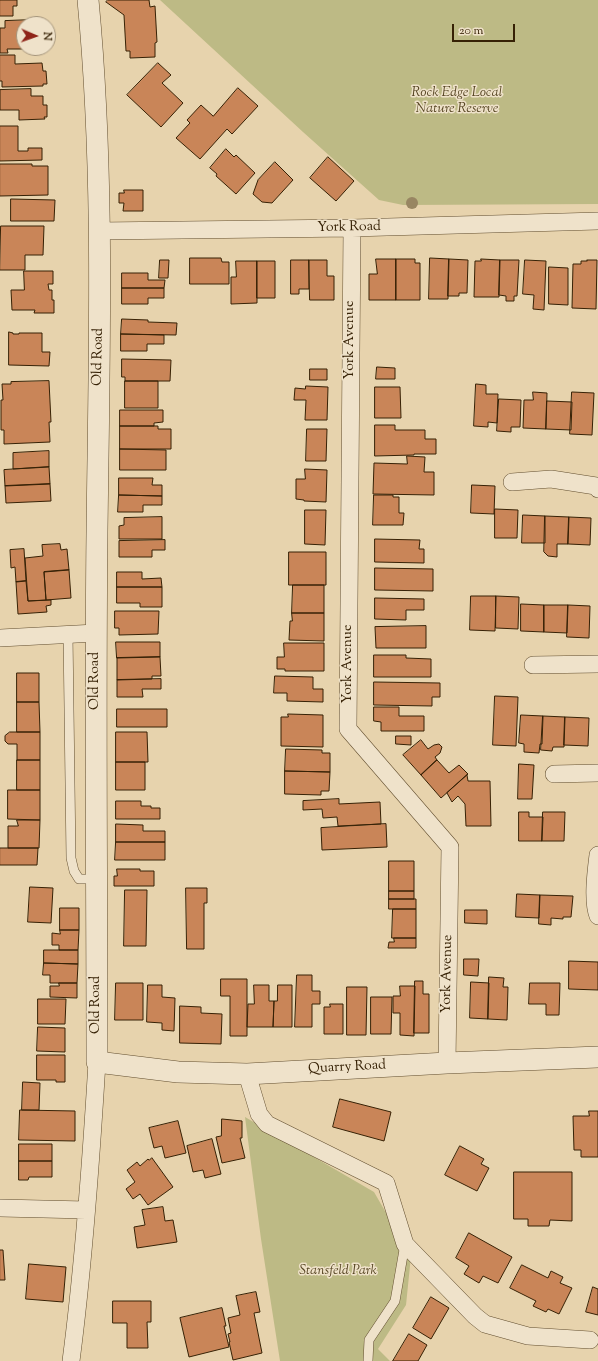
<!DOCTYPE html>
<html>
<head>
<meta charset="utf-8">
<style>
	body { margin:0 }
	#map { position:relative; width:598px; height:1361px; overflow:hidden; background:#e7d3ad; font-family:"Sorts Mill Goudy",serif }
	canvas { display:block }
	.north { position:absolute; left:16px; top:16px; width:40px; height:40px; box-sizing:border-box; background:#efe2ca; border:1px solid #a5957b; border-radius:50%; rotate:92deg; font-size:11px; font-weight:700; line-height:16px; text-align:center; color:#362105 }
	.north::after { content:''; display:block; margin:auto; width:14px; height:18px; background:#8f2418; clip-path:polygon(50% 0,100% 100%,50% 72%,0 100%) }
	.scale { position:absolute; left:452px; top:24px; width:63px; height:18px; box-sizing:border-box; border:2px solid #362105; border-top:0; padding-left:5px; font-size:12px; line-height:14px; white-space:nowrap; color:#362105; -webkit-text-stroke:3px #efe2ca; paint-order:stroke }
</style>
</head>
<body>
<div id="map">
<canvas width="598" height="1361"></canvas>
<div class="north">N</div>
<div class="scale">20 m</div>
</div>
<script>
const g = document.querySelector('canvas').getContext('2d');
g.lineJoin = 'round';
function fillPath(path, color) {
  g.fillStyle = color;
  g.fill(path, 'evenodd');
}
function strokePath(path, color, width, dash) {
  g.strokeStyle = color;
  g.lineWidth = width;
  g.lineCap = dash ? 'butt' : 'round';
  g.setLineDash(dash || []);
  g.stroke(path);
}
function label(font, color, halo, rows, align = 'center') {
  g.font = font + ' "Sorts Mill Goudy",serif';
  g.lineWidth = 3;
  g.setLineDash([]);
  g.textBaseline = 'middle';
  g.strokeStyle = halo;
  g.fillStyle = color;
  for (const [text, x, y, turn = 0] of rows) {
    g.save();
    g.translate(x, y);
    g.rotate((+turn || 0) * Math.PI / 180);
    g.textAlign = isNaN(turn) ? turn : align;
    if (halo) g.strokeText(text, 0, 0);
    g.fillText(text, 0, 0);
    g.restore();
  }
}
fillPath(new Path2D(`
	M160 0H598V204L403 205 379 200 303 132Z
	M245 1117 374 1192 411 1256 406 1305 378 1349 390 1361H280L261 1239Z`), '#bdba85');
const building = new Path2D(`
	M0 0H17V6H13V16H0Z
	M108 0H149L150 7 155 6 157 42 155 43V57L130 58V51H126L124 15 106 2Z
	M32 20V24H24V48L33 49H7L8 53H0V28H5V21Z
	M0 55H15V64L42 63 43 71H46L47 84H43V86L2 87V81H0Z
	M158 63 171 75 162 83 183 103 161 127 127 95Z
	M238 88 258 106 232 134 227 129 200 159 176 138 190 123 187 120 201 105 213 116Z
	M31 89V96H43V105H47V117H44L45 119 19 120V110H0V90Z
	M0 126H18V151H28V148H42V160L0 161Z
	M226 149 234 157 236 155 255 173 236 194 216 176 217 174 210 168Z
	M328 157 354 181 336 201 310 178Z
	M275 162 293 180 272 203 262 202 253 194 258 180Z
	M0 164H32V166H48V195L0 196Z
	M124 190H143V211H123L124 203H119V193H124Z
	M11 199 55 200 54 221H11Z
	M1 226H44L43 255H25V270H0Z
	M190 258H221L222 262H229V284H190Z
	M430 258 449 259 448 299H429Z
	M376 259H396V300H369V274H377Z
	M396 259H415V263H420V300H396Z
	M449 259 468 260 467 293H459V296H448Z
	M481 259 500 260 499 297H474L475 261H481Z
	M160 260H169L168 278H159Z
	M291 260H309V289H299V294H291Z
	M309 260H327V276H334V300H310Z
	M500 260H519L517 296H514V301H506V296L499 295Z
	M525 260 546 261 544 310 533 309 534 295 523 294Z
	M587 260H597L596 309 572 308 573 264H581V261H587Z
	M236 261H257V303L231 304V277H236Z
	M257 261H275V298H257Z
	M549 267 568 268V305L549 304Z
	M24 271H53V284H48L49 290H52V300H54V313H34L35 310H12L11 290H24Z
	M122 273H148V280H165L164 288H122Z
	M122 288H164V298H148V304H122Z
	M122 319 148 320V322L177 323 176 335 121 334Z
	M9 332 13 333V334H19V333H42V352H50L49 366 9 365Z
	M121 334 164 335V344H147V351H121Z
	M122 359 171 360 170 381H125V377H122Z
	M377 367 395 368V379H376Z
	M310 369H327V380H310Z
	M49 381 51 422H49L50 442 4 444V430H1V400H3L2 384H11V382Z
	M125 381H158V408H125Z
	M476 384 486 385V394H498L497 423 488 422V427L474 426Z
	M306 386 328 387 327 420H305L306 400H294L295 388 305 389Z
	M375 387H400L401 418H375Z
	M533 392 547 393 546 429 523 428 524 400H533Z
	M572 392 594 393 592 435 570 434Z
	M499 399 521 400 520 427H511V432L497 431Z
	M547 401 572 402 571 430 546 429Z
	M120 410H163V422L154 423V426H120Z
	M375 425H395V430H425V439H436V454H414V455L375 456Z
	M120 426H158V429H171V449H120Z
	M307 429H327L326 461H306Z
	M120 449 166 450V470H120Z
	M49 451V467L13 469V453Z
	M407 456 425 457 424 472H434V495L373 494 374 463 407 464Z
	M49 467 50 484 5 486 4 470Z
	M305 469 327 470 326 502 304 501V500L296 499V479H305Z
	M119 478H153L152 485H162V496L119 495Z
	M50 484 51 501 6 503 5 486Z
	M472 485 495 486 494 514 471 513Z
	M119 495 162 496V505H143V512H118Z
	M374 495H393V497H399V513H404L403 525H373Z
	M495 509 518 510 517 538H495Z
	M305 510H326L325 545 305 544Z
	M523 515 545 516V543H522Z
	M545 516 569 517 568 544H557V557L548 556 544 552Z
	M162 517V539H119V526L124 525V518Z
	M569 517 591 518 590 545 568 544Z
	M375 539 420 540 419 549H424V563L375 562Z
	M165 540V550H152V557H119V541Z
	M60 544 61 550 67 549 69 570 44 572 46 600 28 601 25 558 43 556 42 545Z
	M24 549 26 581 16 582 15 567 11 568 10 550Z
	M289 552H326V585H289Z
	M375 568 433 569V591L375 590Z
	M69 570 71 598 46 600 44 572Z
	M117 572H142V579L161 578 162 587H117Z
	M26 581 28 601 51 600V605L46 606 47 612 18 614 16 582Z
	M293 585H324V613H292Z
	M117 587H162V607H140V603H117Z
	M471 596H496L495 631 470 630Z
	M496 596 519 597 518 629 496 628Z
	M375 598 424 599V610H406V620L375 619Z
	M521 604 544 605V632L521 631Z
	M544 605H568L567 633 544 632Z
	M568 605 590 606 589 638 567 637Z
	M115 611H159L158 634 119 635V628H115Z
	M292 613H324V641L289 640 290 621H292Z
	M426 626V648H376L375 627Z
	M116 642H160V657L117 658Z
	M284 643H324V671H285V669H277V657H284Z
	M374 655H406V658L431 659V677H374Z
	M160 657 161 676H152V679L117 680V658Z
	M17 673H39V702H17Z
	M275 676 313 677V689H323V702L287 701V693H274Z
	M161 679V689H142L143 697H117V680Z
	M374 682 440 683V697H432V706L374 705Z
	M495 696 518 697 516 746 493 745Z
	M17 702H39L40 732H17Z
	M374 707H399V716H424V731H381V722L374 721Z
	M117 709H167V727H117Z
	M288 714 323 715V747L281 746V717H288Z
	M521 715 543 716 542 744H540L539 753 524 752V744L519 743Z
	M543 716 565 717 564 747H553L552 751 541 750Z
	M565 717 589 718 588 746 564 745Z
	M10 732H40V760H17V744H8L5 741V736Z
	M116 732H147L148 762H116Z
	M396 736H411V745L396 744Z
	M421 740 428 749 434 745 439 744 442 747 440 753 435 757 437 760 421 775 403 755Z
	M286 749 322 750V753H330V772L285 771Z
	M17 760H40V790H17Z
	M437 760 449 773 459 765 468 774 441 798 421 775Z
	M116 762H145V790H116Z
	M519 764 534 765 532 799H518Z
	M285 771 330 772 329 791H321V795L285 794Z
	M467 775 468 781H490L491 826H466L465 804 458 796 452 802 447 793Z
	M8 790H40V820L8 819Z
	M339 799V804L380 802 381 824 338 826 337 817 323 818 322 809 303 810V801Z
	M116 801H141V806H151V808H160V819H116Z
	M519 812H529V817H543L542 841H519Z
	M543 812H565L564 841H542Z
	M17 820H40L39 848H8V826H18Z
	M116 824 143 825V831H165V842H116Z
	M386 824 387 847 322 850 321 828Z
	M116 842H165V860H115Z
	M0 848H38L37 865H0Z
	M389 861H414V891H389Z
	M117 869H140V871H154V886H114V876H117Z
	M30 887 53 888 51 923 28 922Z
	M186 888H207V903H204V949H187Z
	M125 890H147L146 946H124Z
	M389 891H414V899H389Z
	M517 894 540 895 539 918 516 917Z
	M540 895 573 896 571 917H563V919L551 918V925L539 924Z
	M389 899H416V909H389Z
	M60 908H79V930H60Z
	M393 909H416V938H392Z
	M465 910H487V924L465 923Z
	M60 930H79L78 950H59V945H52V933L60 934Z
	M394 938H416V948H388L389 942H394Z
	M44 950H78V964L44 963Z
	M464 959H479L478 976 464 975Z
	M569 961 598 962V990L569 989Z
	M44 963 78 964 77 983H50V975H43Z
	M297 975H312V991H320V1004H312V1027H295Z
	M489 977 504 978 503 987H508L507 1020 488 1019Z
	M221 979H247V1036H230V996H221Z
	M415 981H423V994H429V1033H414Z
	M471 982 489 983 488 1019 470 1018Z
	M59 983H77V998L50 997V986H59Z
	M116 983H143V1020H115Z
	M530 983H560L559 1015H546V1004H529Z
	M148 985H162V997L175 998 174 1031 162 1030V1023L147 1022Z
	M254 985H269V1001H274L273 1027H247L248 1004H254Z
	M278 985H292V1027H273L274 1001H277Z
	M400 986H415L414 1036 400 1035V1013H393V996H400Z
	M347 987H367L366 1035H347Z
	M371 997H392L391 1034H371Z
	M38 999H66L65 1024H38Z
	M330 1004H343V1034H324V1007H330Z
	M180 1006 201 1007V1013L222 1014 221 1044 180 1043Z
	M38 1027 65 1028V1052L37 1051Z
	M37 1055H65V1082H56V1080H37Z
	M23 1082 40 1083 39 1110H22Z
	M340 1099 391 1112 384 1141 333 1127Z
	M20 1110 75 1111V1141L19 1140Z
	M589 1111H598V1157H581V1150H574L573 1116H589Z
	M222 1119 242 1121V1138H240L245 1158 222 1163 216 1137 221 1136Z
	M178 1121 186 1153 165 1158 162 1146 154 1148 149 1128Z
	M212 1139 221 1174 205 1178 203 1170 193 1172 187 1146Z
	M19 1144H52V1161H19Z
	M460 1146 484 1159 481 1164 489 1168 477 1191 445 1175Z
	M152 1158 173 1187 148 1205 140 1194 133 1199 126 1189 135 1182 127 1170 137 1162 140 1166 148 1159 149 1160Z
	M19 1161H52V1177H29L28 1180H19Z
	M514 1172H572V1221L550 1220 549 1226H528V1219H514Z
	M163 1207 165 1221 173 1220 177 1242 137 1248 134 1227 145 1225 142 1210Z
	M469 1233 512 1257 498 1283 483 1276 479 1283 464 1274 469 1266 456 1258Z
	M0 1250H3L5 1280H0Z
	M29 1264 66 1267 63 1302 26 1299Z
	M522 1265 548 1278 551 1271 563 1277 560 1283 572 1288 559 1314 548 1309 546 1312 533 1306 536 1301 510 1288Z
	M593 1287 598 1289V1315L586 1312Z
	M256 1292 260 1312 254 1313 262 1353 233 1360 229 1342H230L228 1334 231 1333 228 1318 240 1315 236 1296Z
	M431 1297 449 1308 431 1339 413 1328Z
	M113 1301H151V1322H147L148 1348H127V1323H113Z
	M222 1308 226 1326H224L229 1347 189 1357 180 1318Z
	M409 1334 427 1345 418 1361H393Z`);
fillPath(building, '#c98558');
strokePath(building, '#362105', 1);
const service = new Path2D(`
	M68 634 71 858 74 871 79 879H97
	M368 1361 369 1340 395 1301 405 1244`);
const minor = new Path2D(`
	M352 228 348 729 450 847 447 1063
	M99 231 352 228 598 221
	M512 482 551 479 596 486 598 489
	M0 638 96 633
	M533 665 598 664
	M554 774 598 773
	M598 855C596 871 592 901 598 916
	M247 1074 259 1114 267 1124 386 1183 405 1244 475 1316 485 1324 528 1336 590 1340
	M0 1208 86 1210
	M71 1361C84 1262 91 1162 97 1062`);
const tertiary = new Path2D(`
	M88 0C105 177 99 356 97 533 95 710 97 886 97 1062L178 1072 247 1074 447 1063 598 1057`);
strokePath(service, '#624e2f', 10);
strokePath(minor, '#624e2f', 18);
strokePath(tertiary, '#624e2f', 22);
strokePath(service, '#efe2ca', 9);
strokePath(minor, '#efe2ca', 17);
strokePath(tertiary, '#efe2ca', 21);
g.fillStyle = '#988662';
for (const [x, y] of [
	[412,203]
]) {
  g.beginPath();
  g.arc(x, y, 6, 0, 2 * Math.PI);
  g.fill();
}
label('italic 14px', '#584725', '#efe2ca', [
	["Rock Edge Local",457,94],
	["Nature Reserve",457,110],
	["Stansfeld Park",338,1272]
]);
label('14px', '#362105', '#efe2ca', [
	["York Road",349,228,-1],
	["York Avenue",351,340,-90],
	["Old Road",99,357,-89],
	["York Avenue",349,664,-90],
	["Old Road",96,681,-90],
	["York Avenue",448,974,-89],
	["Old Road",97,1005,-90],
	["Quarry Road",347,1068,-3]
]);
</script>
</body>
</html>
